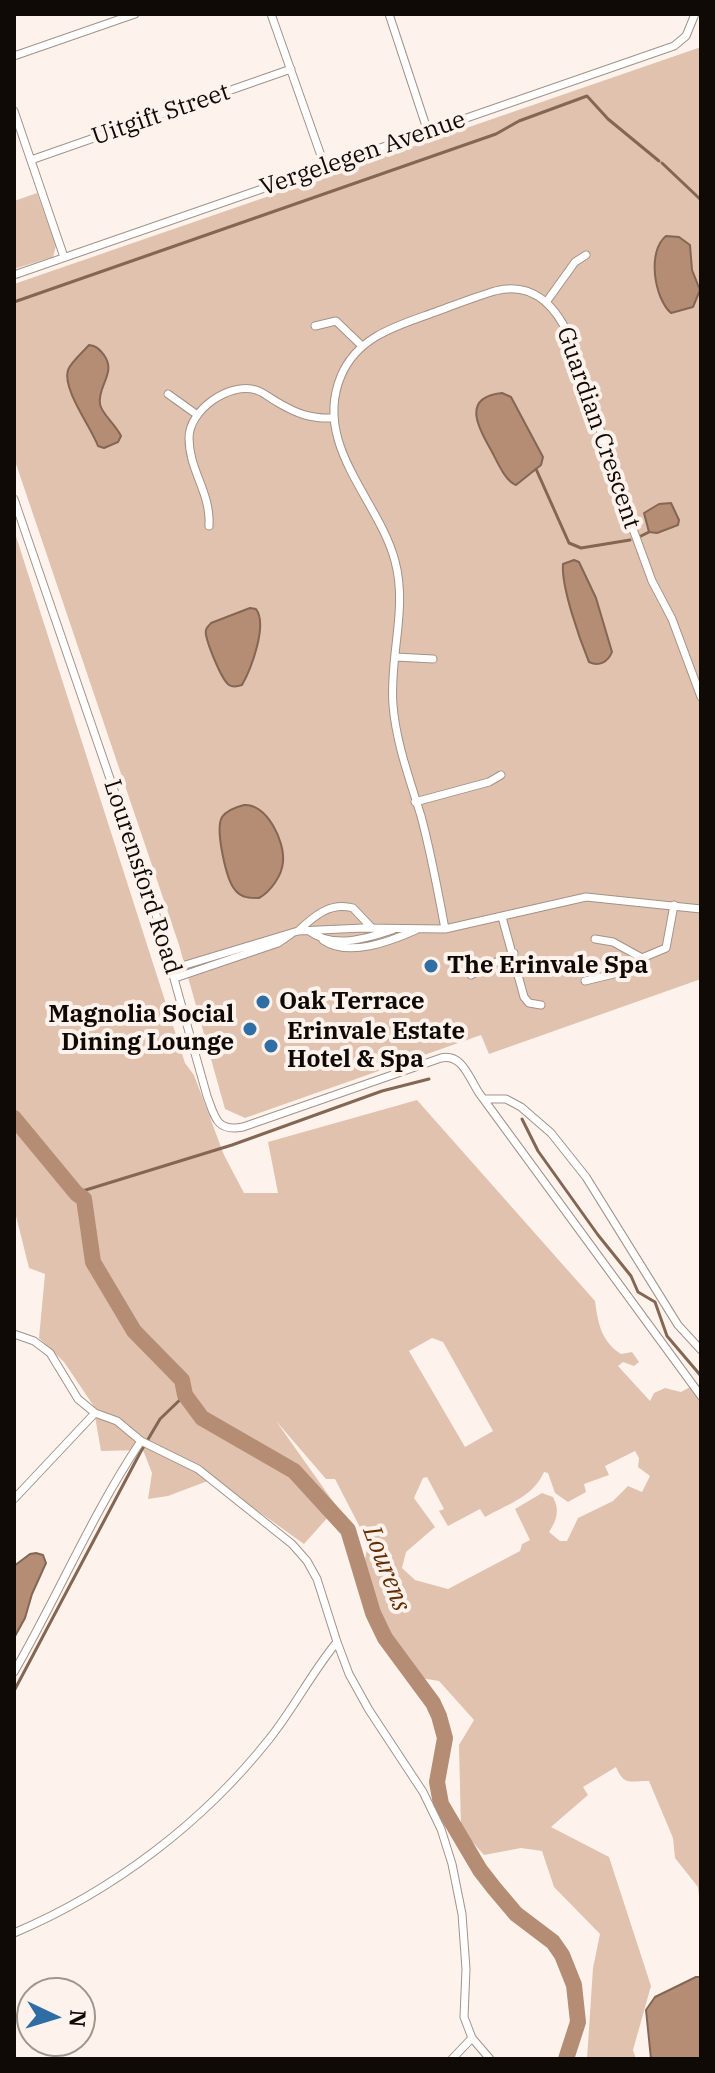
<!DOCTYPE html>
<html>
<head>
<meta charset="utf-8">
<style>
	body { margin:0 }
	#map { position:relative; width:715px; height:2073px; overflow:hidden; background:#fef3ec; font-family:"IBM Plex Serif",serif }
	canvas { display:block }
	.frame { position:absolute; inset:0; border:16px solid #100a07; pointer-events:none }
	.north { position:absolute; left:16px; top:1977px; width:80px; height:80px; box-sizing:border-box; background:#fef3ec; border:2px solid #9f9690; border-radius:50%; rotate:94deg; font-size:22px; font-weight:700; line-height:32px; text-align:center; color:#100a07 }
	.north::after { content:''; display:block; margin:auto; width:28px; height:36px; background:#2e6ea5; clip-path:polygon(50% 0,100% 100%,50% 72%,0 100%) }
</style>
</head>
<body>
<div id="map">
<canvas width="715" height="2073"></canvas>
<div class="frame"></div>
<div class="north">N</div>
</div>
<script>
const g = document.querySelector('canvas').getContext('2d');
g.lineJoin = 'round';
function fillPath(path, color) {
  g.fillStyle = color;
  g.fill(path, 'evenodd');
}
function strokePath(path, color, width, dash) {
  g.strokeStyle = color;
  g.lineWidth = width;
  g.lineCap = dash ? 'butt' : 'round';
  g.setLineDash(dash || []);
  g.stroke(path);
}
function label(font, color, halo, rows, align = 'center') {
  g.font = font + ' "IBM Plex Serif",serif';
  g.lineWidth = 8;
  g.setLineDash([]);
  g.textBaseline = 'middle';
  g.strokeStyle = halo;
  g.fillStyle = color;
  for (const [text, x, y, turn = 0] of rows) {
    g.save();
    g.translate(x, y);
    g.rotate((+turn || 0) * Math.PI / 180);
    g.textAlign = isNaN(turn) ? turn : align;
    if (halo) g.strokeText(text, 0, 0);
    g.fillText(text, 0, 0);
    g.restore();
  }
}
fillPath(new Path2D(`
	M701 47V979L489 1054 481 1035 245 1118 225 1109 179 945 14 458V284Z
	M37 193 56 246 53 257 14 269V201Z
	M14 530 185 1063 194 1075 224 1155 244 1193H278L268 1142 417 1100 595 1301C598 1323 601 1341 621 1354L632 1352 639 1362 634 1366 623 1362 618 1366 650 1401 654 1393 665 1388 681 1392 690 1387 701 1404V1917L698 1887 675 1858 673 1838 649 1781C629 1781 624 1786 616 1767L583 1787 588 1795 551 1827 609 1857 651 1986 633 2050 636 2059H587L593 1968 600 1934 554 1887 542 1851 521 1848 484 1855 461 1829 459 1745 474 1720 439 1681 421 1678 398 1646 382 1618 364 1565 368 1543 335 1479H326L276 1421 337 1507 304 1544 213 1479 168 1496 148 1499 152 1473 143 1450 101 1451 93 1405 64 1362 39 1338 45 1274 29 1268 14 1208ZM432 1338 443 1342 493 1431 465 1447 409 1351ZM635 1451 639 1458 638 1467 650 1476 642 1492 628 1486 613 1501 578 1518 567 1541H560L549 1532C557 1520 560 1510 553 1497L542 1493 515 1509 530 1540 522 1544 520 1551 448 1589 415 1580 402 1568 406 1552 435 1527 414 1498 423 1478 427 1477 444 1509 439 1511 448 1526 480 1509 485 1517C508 1504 533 1497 544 1472L548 1473 555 1493 568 1502 586 1492 584 1484 609 1475 605 1466Z`), '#e1c2ae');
const water = new Path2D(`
	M666 236 679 237 690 245 692 270 700 290 693 307 671 313C654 298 647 251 666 236Z
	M89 345C97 346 99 349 104 355 117 373 97 386 100 404 101 413 116 425 121 436L118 442 104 448 98 446C91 427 62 389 68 370 71 362 83 352 89 345Z
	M502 393 511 397 543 457 541 465 516 485C505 481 497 461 491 450 477 426 462 397 502 393Z
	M671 503 679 520 678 525 657 533 649 532 644 513 659 504Z
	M574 560 579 562 596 598 612 652C608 662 599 667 589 662 580 640 561 587 563 564Z
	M250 608 256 609C268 625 251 669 242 685 237 686 234 688 229 685 221 679 208 645 206 635 205 628 207 628 211 623Z
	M244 805C267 804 285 841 283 862 282 876 270 892 259 898 250 898 242 898 236 891 226 881 215 829 222 817 227 810 236 807 244 805Z
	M36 1553 43 1555 46 1563 32 1594 25 1618 14 1638V1566L30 1554Z
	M696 1977H701V2059H651L646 2010 655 1997Z`);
fillPath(water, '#b48d74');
strokePath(water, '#836653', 2);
strokePath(new Path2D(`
	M662 163 701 200
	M14 302 496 134 519 121 587 96 608 119 659 161
	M536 469 569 543 581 548 630 540
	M639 537 649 532
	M522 1119 538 1151 598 1235 631 1276 638 1292 655 1302 667 1336 701 1376
	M76 1193 232 1145 382 1091 429 1079
	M14 1691 140 1453 160 1419 185 1395`), '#836653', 3);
strokePath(new Path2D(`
	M14 1118 76 1193 84 1199 93 1262 134 1331 182 1380 185 1395 202 1418 294 1471 348 1530 373 1613 385 1638 433 1703 439 1716 445 1738 437 1782 441 1804 480 1870 494 1888 516 1914 553 1942 562 1955 574 1985 578 2022 566 2059`), '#b48d74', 16);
const street = new Path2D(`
	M271 14 325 167
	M389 14 428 132
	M14 56 135 14
	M14 111 64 257
	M31 160 291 69
	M14 275 674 46 686 36 695 14
	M547 301 575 262 586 255
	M315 326 336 321 362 346
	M168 394 196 414
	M14 499 153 904 207 1096C215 1117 216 1132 243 1127L441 1058C462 1053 469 1078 479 1093L701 1396
	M209 526C211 492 189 471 189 438 189 410 229 382 256 390 263 392 270 398 277 402 297 414 311 419 334 418
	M396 657 433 659
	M415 802 489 782 501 775
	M502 917 524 997 529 1003 541 1005
	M445 929C438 891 431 853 421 816 410 780 396 743 393 705 389 657 408 609 395 561 379 500 312 445 341 376 358 335 400 325 438 311 457 304 475 297 495 291 532 281 555 305 569 336L633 529 652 581 672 619 701 697
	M298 931C314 916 330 902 353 908L371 927
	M309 931C333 949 365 939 392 930
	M595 939 613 942 642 958
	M323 940C349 958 391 941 416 930
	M172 969 298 931 363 928 445 929 586 897 701 909
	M471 975 514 953
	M175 978 278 943 291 934
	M585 981 626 971 642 958 666 948 674 905
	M484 1099H506L521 1107 551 1133 586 1177 678 1325 701 1350
	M14 1334 34 1341 50 1353 78 1399 95 1413 117 1421 141 1441 198 1469 292 1544 307 1561 317 1579 337 1642
	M14 1499 95 1413
	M14 1672C58 1596 92 1514 141 1441
	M14 1933C113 1891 203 1823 270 1738 294 1708 312 1672 337 1642L349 1674 369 1710 423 1792 441 1829 452 1864 462 1914 466 1969 464 2017 472 2038 490 2059
	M452 2059 472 2038`);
strokePath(street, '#a39287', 9);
strokePath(street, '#fff', 7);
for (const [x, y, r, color] of [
	[431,966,8,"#2e6ea5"],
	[263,1002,8,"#2e6ea5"],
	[250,1029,8,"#2e6ea5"],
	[271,1046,8,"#2e6ea5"]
]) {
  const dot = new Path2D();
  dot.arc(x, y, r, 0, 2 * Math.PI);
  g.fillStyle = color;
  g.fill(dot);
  strokePath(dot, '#fef3ec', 3);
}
label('24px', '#100a07', '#fef3ec', [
	["Uitgift Street",161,115,-19],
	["Vergelegen Avenue",363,154,-19],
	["Guardian Crescent",598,428,71],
	["Lourensford Road",142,877,72]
]);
label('bold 24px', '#100a07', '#fef3ec', [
	["The Erinvale Spa",447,966],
	["Oak Terrace",279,1002],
	["Magnolia Social",234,1015,"right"],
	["Dining Lounge",234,1043,"right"],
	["Erinvale Estate",287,1032],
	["Hotel & Spa",287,1060]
], 'left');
label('italic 26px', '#622e04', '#fef3ec', [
	["Lourens",386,1569,69]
]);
</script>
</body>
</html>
